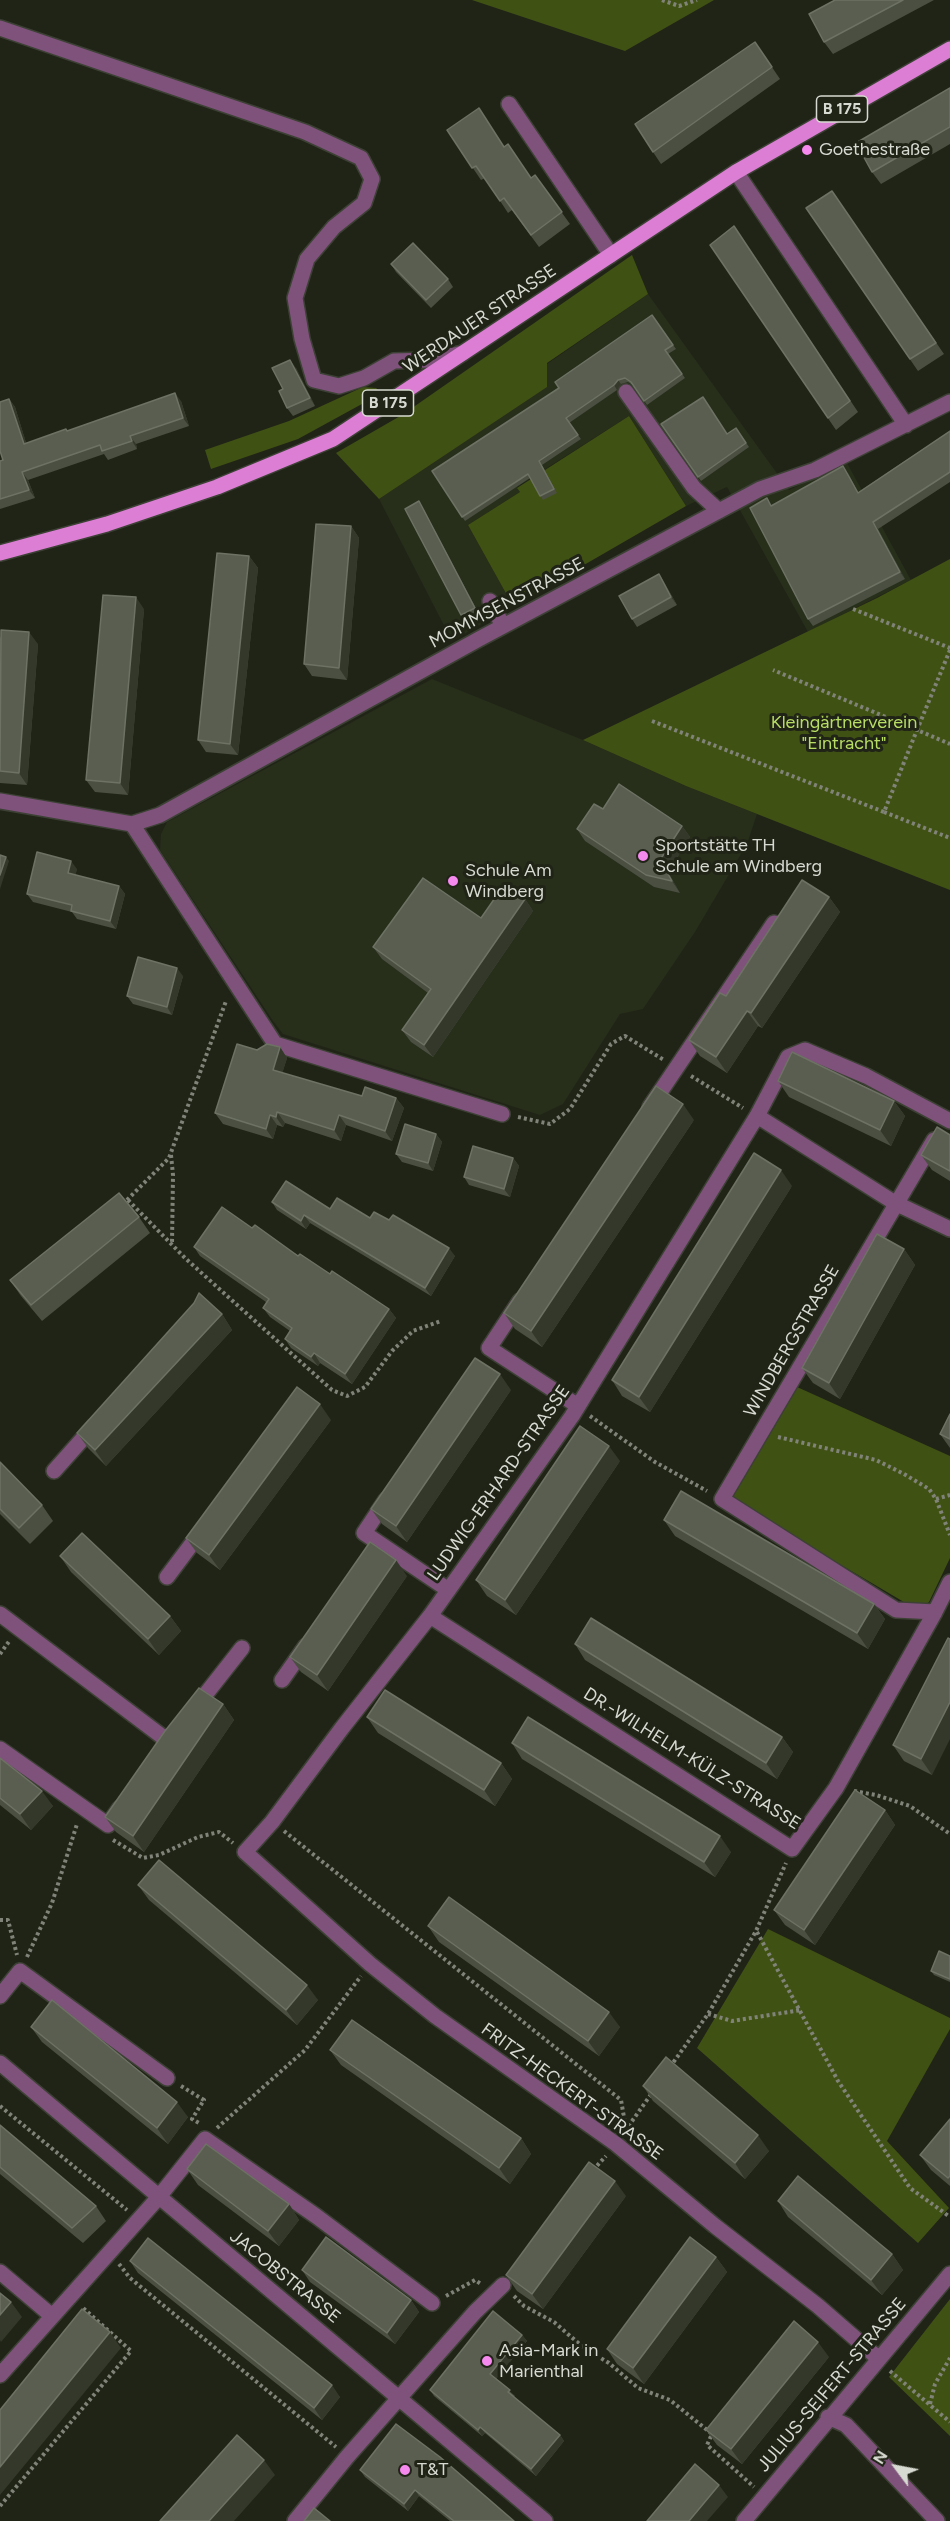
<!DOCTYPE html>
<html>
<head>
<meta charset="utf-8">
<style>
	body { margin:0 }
	#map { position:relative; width:950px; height:2521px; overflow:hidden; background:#202417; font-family:Figtree,sans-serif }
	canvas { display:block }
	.north { position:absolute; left:866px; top:2437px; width:60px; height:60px; -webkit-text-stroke:4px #202417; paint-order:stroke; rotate:302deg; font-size:16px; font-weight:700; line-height:24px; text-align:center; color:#d7dad1 }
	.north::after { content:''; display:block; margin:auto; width:21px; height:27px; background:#d7dad1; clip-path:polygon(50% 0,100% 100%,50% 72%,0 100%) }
</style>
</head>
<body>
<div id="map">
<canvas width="950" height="2521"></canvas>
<div class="north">N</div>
</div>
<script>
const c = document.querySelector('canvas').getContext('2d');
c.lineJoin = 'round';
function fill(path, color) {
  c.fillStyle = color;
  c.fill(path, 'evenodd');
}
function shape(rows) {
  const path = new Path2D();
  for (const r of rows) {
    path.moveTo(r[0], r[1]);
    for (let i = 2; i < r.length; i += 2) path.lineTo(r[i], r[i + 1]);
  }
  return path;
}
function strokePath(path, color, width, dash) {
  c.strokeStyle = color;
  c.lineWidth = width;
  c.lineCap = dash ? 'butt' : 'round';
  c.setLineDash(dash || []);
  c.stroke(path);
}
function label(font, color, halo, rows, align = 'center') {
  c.font = font + ' Figtree,sans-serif';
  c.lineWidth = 6;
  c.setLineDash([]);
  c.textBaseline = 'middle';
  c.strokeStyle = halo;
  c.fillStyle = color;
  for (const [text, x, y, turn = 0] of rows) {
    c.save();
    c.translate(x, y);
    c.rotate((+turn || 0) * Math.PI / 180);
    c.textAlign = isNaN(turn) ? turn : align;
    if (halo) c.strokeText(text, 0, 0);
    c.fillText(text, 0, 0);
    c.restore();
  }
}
fill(shape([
	[648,294,789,490,847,463,911,580,808,632,727,487,686,506,629,416,517,487,520,492,468,525,513,606,452,641,379,499,546,387,547,364],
	[432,679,583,740,686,786,757,814,747,844,695,932,643,1009,620,1014,563,1104,540,1115,283,1034,273,1021,160,850,161,834,167,822]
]), '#272e1a');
fill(shape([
	[472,0,714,0,625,51],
	[632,255,648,294,547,363,547,387,379,499,336,453,402,415],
	[363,387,376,388,382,393,298,439,211,469,205,450,289,421],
	[629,416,686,506,513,606,468,525,520,492,517,488],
	[950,559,950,890,686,786,583,740,877,598],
	[797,1387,950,1456,950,1558,929,1602,921,1607,909,1605,731,1500],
	[768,1929,950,2018,950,2029,887,2141,949,2208,918,2243,697,2048],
	[950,2299,950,2436,889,2377]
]), '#405114');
const minor = shape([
	[0,28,305,132,361,158,372,179,364,203,334,227,307,259,295,298,302,339,314,380,339,386,364,378,394,361,428,360,463,353],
	[509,104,611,255],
	[736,172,906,425],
	[626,392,694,488,719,511],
	[490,601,503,626],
	[0,801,132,824,160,815,479,639,760,489,815,470,950,402],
	[132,824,275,1044,502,1114],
	[650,1107,774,923],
	[757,1116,895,1203,950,1229],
	[934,1140,722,1499,896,1610,935,1612],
	[520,1301,489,1348,578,1406],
	[54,1471,94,1426],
	[386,1500,364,1533,447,1589],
	[167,1577,203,1529],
	[0,1614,168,1741],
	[430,1616,792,1849,836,1788,935,1612,950,1582],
	[282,1680,306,1646],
	[194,1709,242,1648],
	[0,1749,108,1825,120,1808],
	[0,1996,20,1971,167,2078],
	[0,2063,545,2521],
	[0,2272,52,2316],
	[879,2359,818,2306,715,2226,616,2144,435,2016,370,1964,245,1852,272,1822,342,1728,430,1616,572,1416,757,1116,788,1057,805,1050,866,1076,950,1121],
	[0,2375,158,2198,205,2139,316,2216,432,2303],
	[828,2417,846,2425,937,2521],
	[295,2521,347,2457,475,2312,503,2285],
	[744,2521,950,2274]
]);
const major = shape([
	[0,553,107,524,217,487,333,439,736,172,950,49]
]);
strokePath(minor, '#3d4135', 18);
strokePath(major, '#3d4135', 18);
strokePath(shape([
	[662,0,679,6,697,0],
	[853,609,950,648],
	[950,650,917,730,950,744],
	[652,721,884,812,917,730,773,670],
	[884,812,950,838],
	[691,1076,743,1108],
	[518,1117,550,1124,570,1109,611,1044,625,1036,664,1060],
	[171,1155,173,1175,172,1243],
	[127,1200,169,1158,226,1001],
	[128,1200,186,1259,332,1390,347,1396,365,1387,392,1351,413,1331,441,1321],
	[590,1416,655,1462,707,1491],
	[778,1437,876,1460,904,1474,929,1489,936,1499,950,1535],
	[936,1499,950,1495],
	[0,1654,10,1640],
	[854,1791,876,1795,910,1806,950,1834],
	[284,1831,621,2100,626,2129],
	[113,1840,143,1858,159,1855,198,1837,219,1832,233,1843],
	[0,1920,8,1920,17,1955],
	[757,1932,838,2081,910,2188,950,2217],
	[27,1957,52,1903,77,1824],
	[708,2014,732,2021,801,2010],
	[670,2067,708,2014,756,1931,786,1863],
	[181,2086,204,2100,192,2119,199,2123],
	[0,2106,127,2210],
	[217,2128,305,2050,361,1976],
	[625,2131,652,2093],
	[593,2170,606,2156],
	[119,2264,130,2278,336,2447],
	[446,2296,475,2280,481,2284],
	[514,2296,524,2306,554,2322,584,2348,609,2363,638,2388,670,2400,712,2434,707,2445,754,2487],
	[890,2371,950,2422],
	[930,2404,935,2384,950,2358],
	[0,2506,131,2351,82,2307]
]), '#808378', 4, [3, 3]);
strokePath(minor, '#7e527b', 15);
strokePath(major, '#db7ed4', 15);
fill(shape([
	[835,0,934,0,833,54,824,42],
	[755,42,780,79,661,164,653,152],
	[950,88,950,144,881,184,872,172],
	[447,130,504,146,531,178,535,175,570,224,539,247,512,210,508,213,485,178,481,180],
	[832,191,944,354,918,371,806,208],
	[742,238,858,412,836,430,710,245],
	[391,264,448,279,453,287,431,308,396,272],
	[652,315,676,349,668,354,685,378,647,405,634,386,628,382,621,384,617,390,569,423,581,439,542,465,557,493,543,500,530,478,465,521,432,471,559,388],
	[296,368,315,406,293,416,287,408,283,389],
	[9,399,15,407,26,443,181,401,189,426,136,444,137,449,108,460,104,454,28,480,35,498,0,509,0,461,3,460],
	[661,424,727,434,736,428,749,447,701,481],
	[950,431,950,482,878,529,905,579,813,626,808,619,772,505,848,473,858,492],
	[419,501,478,612,464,620,461,615],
	[351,526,359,538,347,680,312,676,304,664],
	[249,556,258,568,238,755,206,752,198,740],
	[659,574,664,582,677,605,637,627,632,619],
	[144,609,128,795,95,792,86,780],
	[0,637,38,644,27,785,0,783],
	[603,809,682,826,690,837,668,872,680,893,654,887,585,841,577,829],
	[77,869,75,875,119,886,125,894,116,929,77,919,72,912,33,902,27,894],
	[829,897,840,912,762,1028,758,1026,727,1073,700,1056,689,1040,726,996],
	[525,899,533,911,433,1057,411,1042,402,1030,428,993,382,959,373,947,481,918],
	[183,976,172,1015,133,1004,127,996],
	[280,1047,287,1058,282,1073,362,1096,396,1098,404,1108,392,1141,346,1125,341,1141,285,1123,283,1127,277,1125,273,1139,223,1124,215,1113,257,1050],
	[778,1081,894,1101,905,1116,891,1146,789,1097],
	[694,1120,542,1347,515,1329,504,1313],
	[436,1134,442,1142,433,1171,402,1162,396,1154],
	[950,1135,950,1181,932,1170,921,1155],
	[513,1158,519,1166,510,1197,469,1185,464,1177],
	[792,1186,650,1412,622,1396,612,1380],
	[272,1202,330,1209,370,1218,455,1256,431,1296,310,1223,306,1229,277,1210],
	[139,1217,150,1233,42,1321,21,1296,10,1280],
	[252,1228,389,1309,396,1318,352,1384,320,1363,318,1366,291,1348,285,1339,290,1331,270,1317,263,1308,266,1302,200,1256,194,1247],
	[904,1249,915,1265,840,1399,813,1383,802,1368],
	[222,1314,232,1330,106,1466,88,1448,77,1433],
	[511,1390,407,1542,382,1524,371,1509],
	[950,1414,950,1448,940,1434],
	[331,1420,220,1570,197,1553,186,1538],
	[620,1461,516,1615,487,1596,476,1580],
	[0,1462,42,1505,53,1521,30,1544,0,1514],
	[664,1520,874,1604,885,1619,868,1649,675,1536],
	[60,1556,170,1616,181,1631,159,1655,71,1572],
	[407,1576,328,1691,301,1672,290,1657],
	[948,1638,932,1775,904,1761,893,1745],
	[575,1644,782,1737,793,1752,777,1779,585,1660],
	[223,1704,234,1720,144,1852,116,1832,105,1817],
	[367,1717,501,1763,512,1779,495,1806,378,1733],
	[512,1743,731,1852,715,1877,522,1759],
	[0,1758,53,1806,31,1830,0,1805],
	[885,1810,895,1825,815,1945,785,1925,774,1910],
	[138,1885,318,2000,297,2025,149,1900],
	[428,1926,620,2027,599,2056,439,1942],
	[950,1956,950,1982,934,1975,931,1971],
	[31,2027,188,2117,168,2144,42,2042],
	[330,2050,521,2138,531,2154,510,2184,341,2065],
	[643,2086,769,2151,745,2179,653,2101],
	[950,2119,950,2186,931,2170,920,2155],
	[0,2125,96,2206,106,2221,83,2243,0,2174],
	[187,2169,289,2204,299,2220,279,2246,198,2185],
	[626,2196,543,2309,517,2291,506,2275],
	[778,2201,892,2254,903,2270,882,2295,788,2217],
	[716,2257,727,2272,644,2384,617,2364,607,2349],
	[130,2261,340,2397,322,2420,138,2273],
	[302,2270,411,2300,419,2312,395,2344,310,2282],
	[522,2335,527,2341,496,2379,515,2396,514,2397,560,2435,564,2441,536,2476,485,2433,482,2436,434,2396,430,2390],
	[829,2357,742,2464,717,2445,706,2430],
	[360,2470,514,2521,450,2521,419,2496,408,2511,365,2477]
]), '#4a4f41');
fill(shape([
	[290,360,296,368,315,406,310,398],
	[618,380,621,384,617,390,614,385],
	[175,393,181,401,189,426,183,418],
	[9,399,15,407,29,452,24,444],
	[130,436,136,444,137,449,132,441],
	[843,466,848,473,862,500,858,493],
	[22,472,28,480,35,498,29,490],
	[419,501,422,506,478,612,475,608],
	[873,522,878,529,905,579,900,572],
	[351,526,359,538,347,680,339,668],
	[249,556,258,568,238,755,230,744],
	[659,574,664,582,677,605,671,597],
	[136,597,144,609,128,795,120,783],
	[29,632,38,644,27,785,19,773],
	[682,826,690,837,668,872,680,893,672,881,660,860],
	[6,857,9,861,0,889,0,875],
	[71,861,77,869,74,881,68,873],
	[119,886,125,894,116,929,110,921],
	[829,897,840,912,762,1028,751,1013],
	[525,899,533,911,433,1057,424,1045],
	[177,968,183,976,172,1015,167,1007],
	[747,1011,758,1026,727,1073,716,1057],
	[280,1047,287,1058,280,1081,273,1070],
	[396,1098,404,1108,392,1141,385,1131],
	[894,1101,905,1116,891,1146,880,1130],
	[683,1104,694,1120,542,1347,531,1331],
	[277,1112,285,1123,283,1127,276,1117],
	[270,1115,277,1125,273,1139,266,1129],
	[339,1115,346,1125,341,1141,334,1130],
	[436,1134,442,1142,433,1171,428,1163],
	[513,1158,519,1166,510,1197,504,1189],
	[781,1170,792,1186,650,1412,639,1397],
	[304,1215,310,1223,306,1229,301,1221],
	[449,1248,455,1256,431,1296,425,1288],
	[904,1249,915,1265,840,1399,829,1383],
	[389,1309,396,1318,352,1384,345,1374],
	[222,1314,232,1330,106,1466,95,1450],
	[314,1353,320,1363,318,1366,311,1357],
	[500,1374,511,1390,407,1542,396,1526],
	[320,1404,331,1420,220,1570,209,1555],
	[609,1446,620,1461,516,1615,505,1600],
	[396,1560,407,1576,328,1691,317,1675],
	[874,1604,885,1619,868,1649,857,1633],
	[170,1616,181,1631,159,1655,148,1639],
	[950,1702,950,1739,932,1775,921,1759],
	[223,1704,234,1720,144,1852,133,1836],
	[782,1737,793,1752,777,1779,766,1763],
	[501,1763,512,1779,495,1806,484,1790],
	[42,1791,53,1806,31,1830,20,1814],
	[885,1810,895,1825,815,1945,804,1930],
	[720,1836,731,1852,715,1877,704,1862],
	[307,1985,318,2000,297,2025,286,2010],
	[609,2012,620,2027,599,2056,588,2041],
	[177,2102,188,2117,168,2144,157,2128],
	[758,2135,769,2151,745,2179,735,2163],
	[521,2138,531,2154,510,2184,499,2168],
	[615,2181,626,2196,543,2309,532,2294],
	[289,2204,299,2220,279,2246,268,2231],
	[892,2254,903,2270,882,2295,871,2280],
	[716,2257,727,2272,644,2384,633,2368],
	[411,2300,419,2312,395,2344,387,2333],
	[11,2302,22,2317,1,2342,0,2340,0,2315],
	[110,2332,121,2348,0,2495,0,2467],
	[522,2335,527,2341,495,2380,490,2374],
	[818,2342,829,2357,742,2464,731,2449],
	[332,2385,340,2397,322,2420,314,2408],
	[480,2427,485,2433,482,2436,478,2430],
	[560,2435,564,2441,536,2476,531,2469],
	[264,2460,275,2475,234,2521,209,2521],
	[719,2485,728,2497,707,2521,689,2521],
	[415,2490,419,2496,408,2511,404,2504]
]), '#33382a');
const building = shape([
	[835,0,903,0,824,42,809,14,835,0],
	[755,42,772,67,653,152,635,124,755,42],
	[950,88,950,127,872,172,856,143,950,88],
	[479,108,504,147,508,144,531,178,535,175,562,212,531,235,504,198,500,201,476,166,472,168,447,130,479,108],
	[832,191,936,343,910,359,806,208,832,191],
	[734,226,850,401,828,418,710,245,734,226],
	[413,243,448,279,426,300,391,264,413,243],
	[652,315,673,345,665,350,682,374,644,401,631,382,625,378,618,380,614,385,566,418,578,435,539,461,554,489,540,496,528,474,462,517,432,471,559,388,555,382,652,315],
	[290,360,310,398,287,408,279,391,283,389,272,368,290,360],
	[175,393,183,418,130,436,132,441,102,451,100,445,22,472,29,490,0,499,0,461,3,460,0,451,0,402,9,399,24,444,66,429,67,431,175,393],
	[703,397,727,434,736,428,746,443,698,477,661,424,703,397],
	[950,431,950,472,873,522,900,572,808,619,750,508,767,498,771,506,843,466,858,493,950,431],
	[419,501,475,608,461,615,405,509,419,501],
	[316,524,351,526,339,668,304,664,316,524],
	[217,553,249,556,230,744,198,740,217,553],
	[659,574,671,597,632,619,619,596,659,574],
	[103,595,136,597,120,783,86,780,103,595],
	[1,630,29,632,19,773,0,771,1,630],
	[619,784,682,826,660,860,672,881,646,875,577,829,594,804,603,809,619,784],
	[37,852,71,861,68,873,119,886,110,921,71,911,72,905,27,894,37,852],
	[0,855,6,857,0,875,0,855],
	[423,878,481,918,504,885,525,899,424,1045,402,1030,431,989,373,947,423,878],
	[802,880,829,897,751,1013,747,1011,716,1057,689,1040,720,993,726,996,802,880],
	[138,957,177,968,167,1007,127,996,138,957],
	[237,1044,257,1050,267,1044,280,1047,273,1070,362,1096,365,1087,396,1098,385,1131,339,1115,334,1130,277,1112,276,1117,270,1115,266,1129,215,1113,237,1044],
	[792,1052,894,1101,880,1130,778,1081,792,1052],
	[656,1086,683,1104,531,1331,504,1313,656,1086],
	[405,1124,436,1134,428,1163,396,1154,405,1124],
	[937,1127,950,1135,950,1171,921,1155,937,1127],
	[473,1146,513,1158,504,1189,464,1177,473,1146],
	[754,1153,781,1170,639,1397,612,1380,754,1153],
	[286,1181,330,1209,337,1198,370,1218,374,1212,389,1220,393,1215,449,1248,425,1288,304,1215,301,1221,272,1202,286,1181],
	[119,1193,139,1217,31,1305,10,1280,119,1193],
	[222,1207,252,1228,255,1225,298,1256,300,1254,330,1274,332,1271,389,1309,345,1374,314,1353,311,1357,285,1339,292,1328,263,1308,269,1299,194,1247,222,1207],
	[877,1234,904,1249,829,1383,802,1368,877,1234],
	[199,1293,222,1314,95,1450,77,1433,194,1303,199,1293],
	[475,1358,500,1374,396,1526,371,1509,475,1358],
	[297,1387,320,1404,209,1555,186,1538,297,1387],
	[950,1414,950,1439,940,1434,950,1414],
	[580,1426,609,1446,505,1600,476,1580,580,1426],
	[0,1462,42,1505,19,1528,0,1509,0,1462],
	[681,1491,874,1604,857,1633,664,1520,681,1491],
	[82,1533,170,1616,148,1639,60,1556,82,1533],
	[370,1542,396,1560,317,1675,290,1657,370,1542],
	[591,1618,782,1737,766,1763,575,1644,591,1618],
	[948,1638,950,1639,950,1702,921,1759,893,1745,948,1638],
	[199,1688,223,1704,133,1836,105,1817,165,1731,199,1688],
	[385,1690,501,1763,484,1790,367,1717,385,1690],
	[528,1717,720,1836,704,1862,512,1743,528,1717],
	[0,1758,42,1791,20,1814,0,1798,0,1758],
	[855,1790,885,1810,804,1930,774,1910,855,1790],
	[159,1860,307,1985,286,2010,138,1885,159,1860],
	[449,1897,609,2012,588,2041,428,1926,449,1897],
	[939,1951,950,1956,950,1979,931,1971,939,1951],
	[52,2000,177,2102,157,2128,31,2027,52,2000],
	[352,2020,521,2138,499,2168,330,2050,352,2020],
	[666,2057,758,2135,735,2163,643,2086,666,2057],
	[950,2119,950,2176,948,2178,920,2155,950,2119],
	[0,2125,96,2206,72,2228,0,2167,0,2125],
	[206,2144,289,2204,268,2231,187,2169,206,2144],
	[589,2162,615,2181,532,2294,506,2275,589,2162],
	[798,2176,892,2254,871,2280,778,2201,798,2176],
	[326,2237,411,2300,387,2333,302,2270,326,2237],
	[690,2237,716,2257,633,2368,607,2349,690,2237],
	[148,2238,332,2385,314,2408,130,2261,148,2238],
	[0,2293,11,2302,0,2315,0,2293],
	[82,2309,110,2332,0,2467,0,2410,82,2309],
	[493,2311,522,2335,490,2374,510,2390,508,2392,560,2435,531,2469,480,2427,478,2430,430,2390,493,2311],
	[794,2321,818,2342,731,2449,706,2430,794,2321],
	[396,2424,440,2457,514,2521,454,2521,415,2490,404,2504,360,2470,396,2424],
	[237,2435,264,2460,209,2521,160,2521,237,2435],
	[695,2464,719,2485,689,2521,647,2521,695,2464],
	[314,2508,330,2521,304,2521,314,2508]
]);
fill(building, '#595e50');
strokePath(building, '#6d7264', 1.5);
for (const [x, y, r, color] of [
	[807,150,6,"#f589ee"],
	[643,856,6,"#f589ee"],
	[453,881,6,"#f589ee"],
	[487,2361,6,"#f589ee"],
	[405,2470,6,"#f589ee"]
]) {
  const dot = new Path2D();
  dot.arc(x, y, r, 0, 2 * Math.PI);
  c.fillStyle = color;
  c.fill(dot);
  strokePath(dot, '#202417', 2);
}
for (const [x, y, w] of [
	[842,109,51],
	[388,403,51]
]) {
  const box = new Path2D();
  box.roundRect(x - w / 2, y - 13, w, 26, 4.5);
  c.fillStyle = '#202417';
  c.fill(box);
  strokePath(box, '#d7dad1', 1.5);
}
label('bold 16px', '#d7dad1', null, [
	["B 175",842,109],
	["B 175",388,403]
]);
label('18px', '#d7dad1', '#202417', [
	["Goethestraße",819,150],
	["Sportstätte TH",655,846],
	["Schule am Windberg",655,867],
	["Schule Am",465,871],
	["Windberg",465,892],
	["Asia-Mark in",499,2351],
	["Marienthal",499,2372],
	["T&T",417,2470]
], 'left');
label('18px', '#d7dad1', '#202417', [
	["WERDAUER STRASSE",480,319,-34],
	["MOMMSENSTRASSE",507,603,-28],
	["WINDBERGSTRASSE",792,1341,-60],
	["LUDWIG-ERHARD-STRASSE",499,1483,-55],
	["DR.-WILHELM-KÜLZ-STRASSE",692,1759,32],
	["FRITZ-HECKERT-STRASSE",572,2092,36],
	["JACOBSTRASSE",285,2277,39],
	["JULIUS-SEIFERT-STRASSE",832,2385,-50]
]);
label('18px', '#b8dd63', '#202417', [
	["Kleingärtnerverein",844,723],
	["\"Eintracht\"",844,744]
]);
</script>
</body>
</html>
